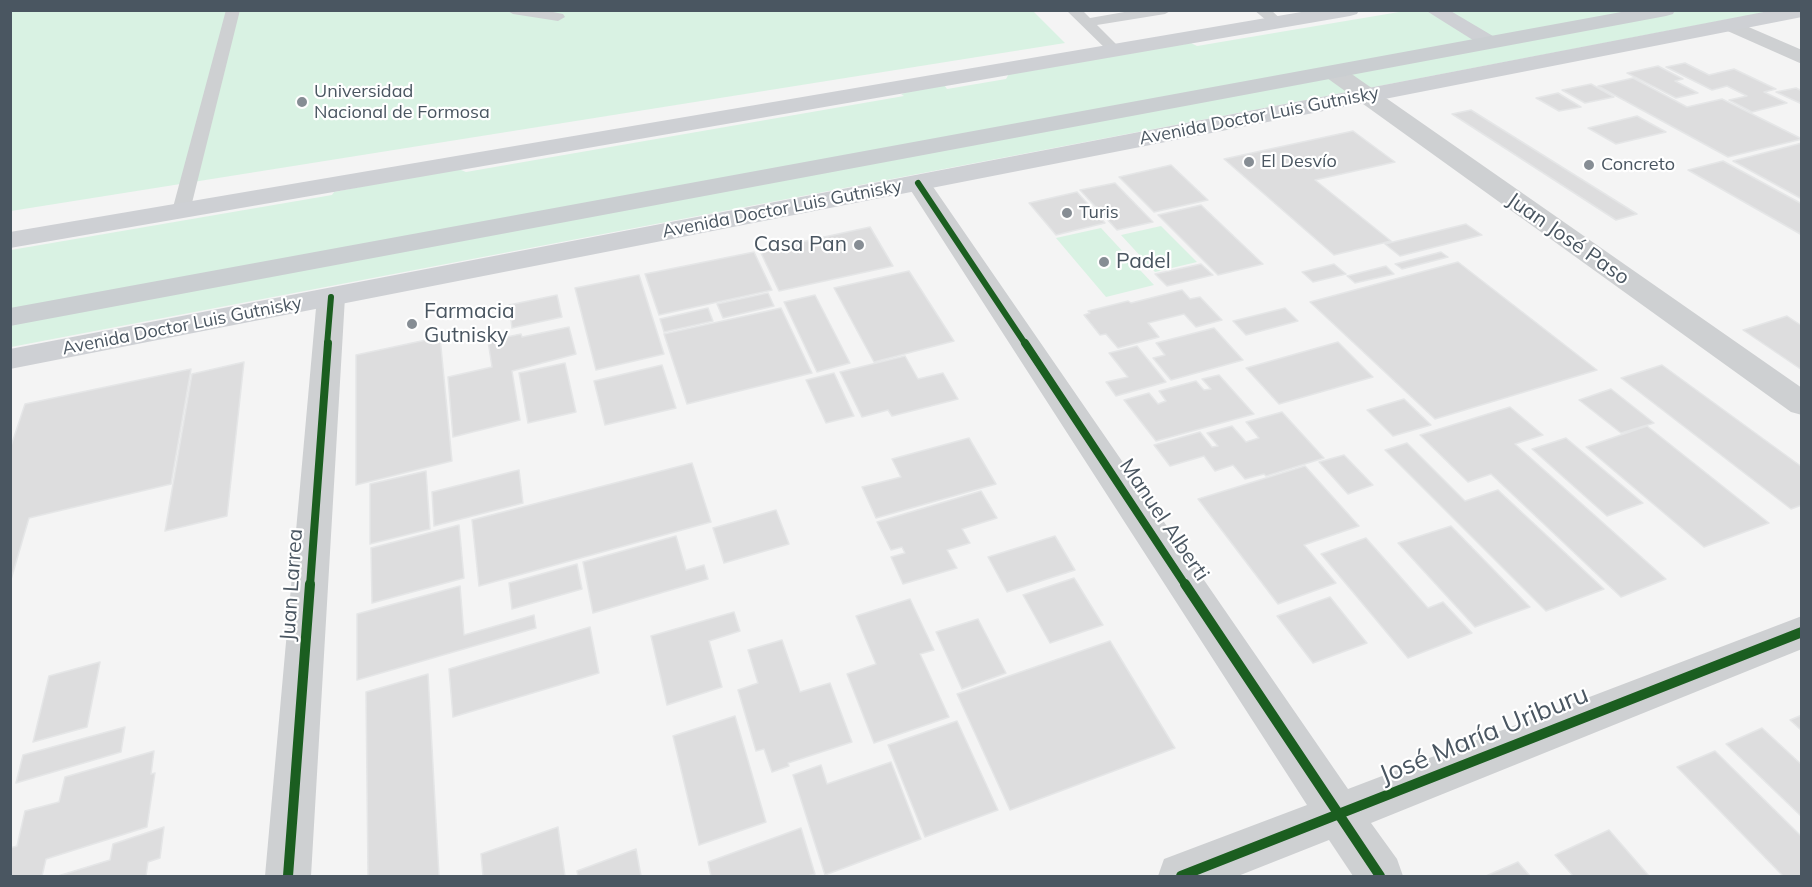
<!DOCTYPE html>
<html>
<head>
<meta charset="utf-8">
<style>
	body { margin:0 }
	#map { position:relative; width:1812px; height:887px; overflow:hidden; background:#f4f4f4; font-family:Mulish,sans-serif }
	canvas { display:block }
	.frame { position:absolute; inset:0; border:12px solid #4a5661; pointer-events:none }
</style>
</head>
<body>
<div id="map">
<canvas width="1812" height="887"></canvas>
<div class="frame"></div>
</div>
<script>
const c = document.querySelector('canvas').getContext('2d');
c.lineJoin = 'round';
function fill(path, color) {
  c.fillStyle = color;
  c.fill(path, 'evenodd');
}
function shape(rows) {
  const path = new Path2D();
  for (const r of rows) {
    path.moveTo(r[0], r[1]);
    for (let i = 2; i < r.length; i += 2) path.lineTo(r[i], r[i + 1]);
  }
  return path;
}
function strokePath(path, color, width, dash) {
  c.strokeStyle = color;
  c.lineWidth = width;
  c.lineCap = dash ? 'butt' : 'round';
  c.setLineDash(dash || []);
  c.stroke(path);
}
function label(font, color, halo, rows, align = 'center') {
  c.font = font + ' Mulish,sans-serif';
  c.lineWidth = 4.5;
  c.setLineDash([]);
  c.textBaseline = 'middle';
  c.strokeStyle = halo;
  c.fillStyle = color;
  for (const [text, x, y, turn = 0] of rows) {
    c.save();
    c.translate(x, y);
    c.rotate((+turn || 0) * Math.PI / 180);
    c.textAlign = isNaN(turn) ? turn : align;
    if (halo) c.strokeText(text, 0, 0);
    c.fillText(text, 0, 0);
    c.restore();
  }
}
fill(shape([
	[1032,10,1065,43,11,211,10,11],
	[1405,11,1772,11,11,347,11,250,332,195,334,192,456,168,466,172,904,96,901,94,942,82,947,89,1006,79,1010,72,1191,43,1197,46],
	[1161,226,1197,262,1155,272,1121,235],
	[1101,228,1154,285,1106,297,1056,238]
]), '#d9f2e3');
const building = shape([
	[1685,63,1709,75,1734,69,1776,89,1764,92,1787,103,1752,112,1729,100,1747,96,1727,86,1712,90,1666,67,1685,63],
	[1658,66,1683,79,1675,81,1698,93,1676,98,1627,73,1658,66],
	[1633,78,1687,107,1722,99,1802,139,1728,157,1598,86,1633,78],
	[1591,84,1614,97,1585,103,1562,90,1591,84],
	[1796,88,1802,91,1802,104,1776,92,1796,88],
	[1558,93,1581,107,1559,111,1536,98,1558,93],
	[1471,110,1637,214,1616,220,1452,114,1471,110],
	[1637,116,1666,132,1616,144,1588,128,1637,116],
	[1353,131,1395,162,1315,180,1391,241,1334,255,1224,159,1353,131],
	[1802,143,1802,199,1733,161,1802,143],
	[1723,161,1802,204,1802,235,1688,170,1723,161],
	[1171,165,1208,200,1154,212,1119,177,1171,165],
	[1115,183,1153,222,1117,230,1080,190,1115,183],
	[1077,192,1105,223,1056,235,1029,203,1077,192],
	[1201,205,1263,264,1218,275,1158,215,1201,205],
	[1466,224,1482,235,1400,256,1385,244,1466,224],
	[870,227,893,266,779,291,760,251,870,227],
	[754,252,772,290,659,315,645,274,754,252],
	[1441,252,1448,257,1402,269,1395,264,1441,252],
	[1458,262,1597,370,1435,419,1310,302,1458,262],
	[1201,264,1213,275,1167,286,1155,274,1201,264],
	[1334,264,1346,274,1313,282,1302,272,1334,264],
	[1386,266,1394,274,1355,283,1347,276,1386,266],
	[909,271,954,341,874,362,834,288,909,271],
	[639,275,664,354,596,370,575,288,639,275],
	[1182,290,1190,299,1200,297,1222,320,1196,327,1184,314,1148,323,1159,337,1118,348,1106,334,1100,335,1084,315,1090,313,1088,311,1128,301,1131,303,1182,290],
	[768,293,774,306,723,318,717,304,768,293],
	[557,295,562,317,512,328,509,305,557,295],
	[815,295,850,363,817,372,784,302,815,295],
	[708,308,713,321,664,332,660,319,708,308],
	[781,308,812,373,687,404,664,334,781,308],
	[1285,308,1298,321,1246,335,1233,321,1285,308],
	[1787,316,1802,326,1802,370,1743,330,1787,316],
	[569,327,576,354,512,371,520,420,453,437,448,377,492,367,488,341,521,334,522,337,569,327],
	[1214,328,1243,360,1171,380,1153,358,1165,355,1156,343,1214,328],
	[440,337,452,461,356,485,356,355,440,337],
	[1338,342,1373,377,1279,404,1246,368,1338,342],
	[1137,346,1166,382,1116,396,1106,382,1128,377,1109,353,1137,346],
	[905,356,918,379,943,373,958,399,892,416,888,410,862,417,840,372,905,356],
	[244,362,227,516,165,531,192,374,244,362],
	[565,363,576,412,528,423,519,373,565,363],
	[662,365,676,408,605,425,594,381,662,365],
	[1662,365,1802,467,1802,505,1791,509,1621,378,1662,365],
	[191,369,171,484,29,518,10,583,10,449,25,404,191,369],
	[834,373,854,416,826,423,806,380,834,373],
	[1219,375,1254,414,1156,441,1124,400,1149,393,1158,404,1166,401,1159,391,1196,381,1204,390,1211,389,1202,379,1219,375],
	[1611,389,1654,423,1621,433,1579,400,1611,389],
	[1404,399,1431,425,1393,436,1367,410,1404,399],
	[1510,407,1543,435,1515,444,1666,579,1621,597,1491,474,1468,482,1420,435,1510,407],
	[1282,412,1324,458,1266,476,1264,474,1245,479,1233,465,1215,471,1204,456,1170,466,1154,445,1200,432,1212,447,1218,446,1207,433,1232,426,1246,442,1259,438,1246,422,1282,412],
	[1647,426,1769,523,1704,547,1586,447,1647,426],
	[969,438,996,484,876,518,862,487,901,477,892,459,969,438],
	[1566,438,1643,503,1607,516,1532,449,1566,438],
	[1407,443,1465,501,1498,490,1604,589,1546,611,1385,450,1407,443],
	[1344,455,1373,485,1348,494,1319,462,1344,455],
	[692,463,711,522,479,586,472,520,692,463],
	[1305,466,1359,526,1304,545,1336,583,1278,604,1198,499,1305,466],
	[519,470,523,503,434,526,432,492,519,470],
	[426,471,430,529,370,544,370,484,426,471],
	[981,491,997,518,962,529,970,543,947,550,957,568,903,584,891,557,905,553,902,547,891,550,877,522,981,491],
	[776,510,789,544,724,563,713,528,776,510],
	[459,525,464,578,372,603,371,548,459,525],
	[1451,526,1530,607,1475,627,1398,543,1451,526],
	[676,536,686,570,704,565,708,579,593,613,583,562,676,536],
	[1055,536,1075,570,1007,592,988,557,1055,536],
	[1366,538,1428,608,1443,602,1472,633,1408,658,1321,554,1366,538],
	[577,564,582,589,512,609,509,583,577,564],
	[1074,578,1103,625,1050,643,1023,595,1074,578],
	[460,586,464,635,534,615,536,628,357,680,357,614,460,586],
	[1330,597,1367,643,1313,663,1277,616,1330,597],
	[910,599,934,650,920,654,949,717,874,743,847,674,876,664,856,616,910,599],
	[734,612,740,631,709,641,722,687,667,705,651,636,734,612],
	[978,619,1006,673,962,689,936,632,978,619],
	[590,627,599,673,453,717,449,669,590,627],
	[782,640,800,692,830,683,852,742,788,763,789,766,772,772,764,749,756,751,738,690,758,683,748,650,782,640],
	[1110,641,1175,748,1010,810,957,694,1110,641],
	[100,662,87,727,33,742,49,676,100,662],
	[428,674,439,876,368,876,366,692,428,674],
	[1802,715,1802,731,1790,720,1802,715],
	[735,716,766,822,699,845,673,736,735,716],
	[957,721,998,810,925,837,888,745,957,721],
	[125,727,121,752,16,783,23,755,125,727],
	[1762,728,1802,765,1802,817,1726,744,1762,728],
	[154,751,151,774,155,773,147,827,46,859,42,876,10,876,10,848,17,846,25,811,59,802,65,777,154,751],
	[1715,751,1802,837,1802,876,1783,876,1677,767,1715,751],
	[891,762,921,839,825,875,793,775,821,765,827,784,891,762],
	[164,827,160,858,148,862,146,876,58,876,110,860,113,844,164,827],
	[558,827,565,876,483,876,481,854,558,827],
	[801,828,815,874,808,876,711,876,708,862,801,828],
	[1609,830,1649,876,1573,876,1555,855,1609,830],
	[636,849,641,876,578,876,577,871,636,849],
	[1518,862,1530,876,1486,876,1518,862]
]);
fill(building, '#ddddde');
strokePath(building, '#e5e6e7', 1.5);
fill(shape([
	[226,10,240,10,190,211,188,215,181,217,174,215,172,211,226,10],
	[506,10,543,10,563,14,565,17,558,21,513,14,506,10],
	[1066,10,1082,10,1090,18,1136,10,1172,10,1165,14,1097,25,1123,51,1116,55,1111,54,1066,10],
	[1254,10,1271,10,1285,23,1283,26,1273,26,1254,10]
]), '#ced0d2');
fill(shape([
	[1730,19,1802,50,1802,64,1723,29,1720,25,1723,21,1730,19],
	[1335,67,1343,68,1802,388,1802,415,1791,412,1327,78,1324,73,1327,68,1335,67],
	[918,176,927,178,1348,789,1802,616,1802,649,1371,823,1397,859,1403,876,1353,876,1329,840,1238,876,1158,876,1164,859,1307,805,906,183,909,178,918,176],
	[331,288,341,291,345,297,311,876,265,876,317,297,321,291,331,288]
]), '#ced0d2');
fill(shape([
	[1313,10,1359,10,1357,14,1350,16,10,248,10,232,1313,10],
	[1425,10,1449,10,1498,39,1501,43,1498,47,1484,47,1425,10],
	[1774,10,1802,10,1802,17,10,369,10,349,1774,10]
]), '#ced0d4');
fill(shape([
	[1632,10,1675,10,1673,14,1666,16,10,326,10,308,1632,10]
]), '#caced1');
strokePath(shape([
	[918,183,1026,345],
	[327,345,331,297]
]), '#1b5e20', 6);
strokePath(shape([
	[1025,343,1186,586],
	[310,586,328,343]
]), '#1b5e20', 8);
strokePath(shape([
	[1185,584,1380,876],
	[288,876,310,584],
	[1181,876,1802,632]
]), '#1b5e20', 10);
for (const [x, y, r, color] of [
	[302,102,6,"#868d94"],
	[1249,162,6,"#868d94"],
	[1589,165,6,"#868d94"],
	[1067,213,6,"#868d94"],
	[859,245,6,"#868d94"],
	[1104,262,6,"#868d94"],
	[412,324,6,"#868d94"]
]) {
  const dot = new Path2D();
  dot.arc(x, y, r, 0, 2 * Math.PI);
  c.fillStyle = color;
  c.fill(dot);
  strokePath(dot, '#fff', 2);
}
label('18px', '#4a5661', '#fff', [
	["Universidad",314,92],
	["Nacional de Formosa",314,113],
	["El Desvío",1261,162],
	["Concreto",1601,165],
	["Turis",1079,213]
], 'left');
label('18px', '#4a5661', '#fff', [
	["Avenida Doctor Luis Gutnisky",1259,116,-11],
	["Avenida Doctor Luis Gutnisky",782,209,-11],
	["Avenida Doctor Luis Gutnisky",182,326,-11]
]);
label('21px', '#4a5661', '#fff', [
	["Juan José Paso",1568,239,35],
	["Manuel Alberti",1164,520,56],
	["Juan Larrea",292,585,-86]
]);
label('21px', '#4a5661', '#fff', [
	["Casa Pan",847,245,"right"],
	["Padel",1116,262],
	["Farmacia",424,312],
	["Gutnisky",424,336]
], 'left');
label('26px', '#4a5661', '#fff', [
	["José María Uriburu",1484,735,-22]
]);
</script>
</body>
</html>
